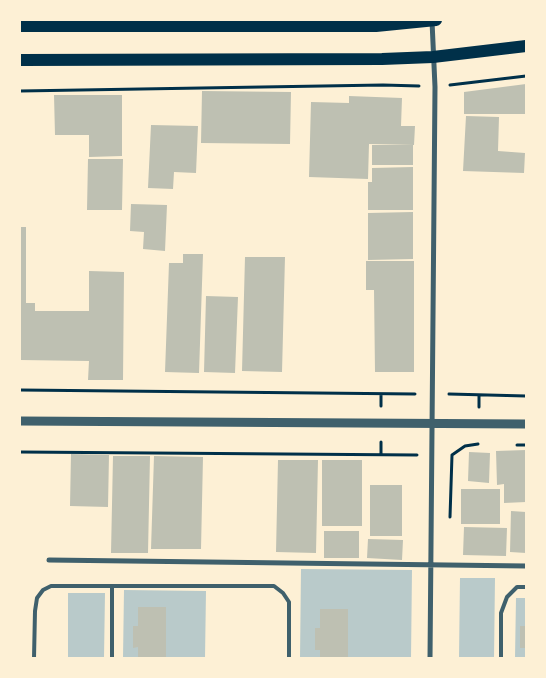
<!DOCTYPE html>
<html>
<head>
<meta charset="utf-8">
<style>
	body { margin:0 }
	#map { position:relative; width:546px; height:678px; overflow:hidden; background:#fdf0d5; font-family:"Fira Sans",sans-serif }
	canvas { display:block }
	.frame { position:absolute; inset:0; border:21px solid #fdf0d5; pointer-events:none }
</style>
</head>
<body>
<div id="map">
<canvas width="546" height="678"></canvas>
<div class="frame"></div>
</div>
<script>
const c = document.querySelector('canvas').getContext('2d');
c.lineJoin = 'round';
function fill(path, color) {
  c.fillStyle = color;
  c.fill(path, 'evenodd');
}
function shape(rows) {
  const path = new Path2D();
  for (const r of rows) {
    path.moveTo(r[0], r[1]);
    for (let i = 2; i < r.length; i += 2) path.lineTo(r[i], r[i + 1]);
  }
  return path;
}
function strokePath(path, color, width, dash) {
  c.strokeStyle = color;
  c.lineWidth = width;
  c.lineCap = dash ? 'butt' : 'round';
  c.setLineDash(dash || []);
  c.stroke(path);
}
fill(shape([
	[301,569,412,570,411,658,300,658],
	[460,578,495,578,494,658,459,658],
	[124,590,206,591,205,658,123,658],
	[68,593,105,593,104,658,68,658],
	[516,598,526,598,526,658,515,658]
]), '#b9caca');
fill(shape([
	[526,84,526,114,464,114,464,92],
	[202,91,291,92,290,144,201,143],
	[54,95,122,95,122,156,89,157,89,135,55,135],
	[349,96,402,98,401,126,415,126,414,145,369,144,368,179,309,177,311,102,349,103],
	[466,116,499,117,498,151,525,153,524,173,463,171],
	[151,125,198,126,196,173,174,172,173,189,148,188],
	[372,145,413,145,413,165,372,165],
	[88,159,123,159,122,210,87,210],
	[413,167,413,210,368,210,368,182,372,182,372,168],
	[131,204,167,205,165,251,143,249,144,232,130,231],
	[413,212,413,259,368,260,368,213],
	[20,227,26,227,26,303,35,303,35,311,89,311,89,271,124,272,123,380,88,380,89,361,20,360],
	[183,254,203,254,199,373,165,372,169,263,183,263],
	[245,257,285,257,282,372,242,371],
	[366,261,414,261,414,372,375,372,374,290,366,290],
	[206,296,238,297,235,373,204,372],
	[526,450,526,502,504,503,504,484,497,485,496,451],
	[469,452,490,453,489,483,468,481],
	[71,454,109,455,108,507,70,506],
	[113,456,150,456,148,553,111,553],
	[154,456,203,457,201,549,151,549],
	[278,460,318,460,316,553,276,552],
	[322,460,362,460,362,526,322,526],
	[370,485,402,485,402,536,370,536],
	[461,489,500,489,500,524,461,524],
	[511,511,526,512,526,553,510,552],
	[464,527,507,528,506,556,463,555],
	[324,531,359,531,359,558,324,558],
	[368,539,403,540,402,560,367,558],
	[138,607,166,607,166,658,138,658,138,647,133,648,133,626,138,626],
	[320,609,348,609,348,658,320,658,320,650,315,650,315,628,320,628],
	[520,626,526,626,526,648,520,648]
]), '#bec0b2');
strokePath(shape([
	[450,85,526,76],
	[20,91,383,85,419,86],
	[20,390,415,394],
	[381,394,381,406],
	[449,394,526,396],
	[479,407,479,395],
	[381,442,381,454],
	[517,445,526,445],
	[20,452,417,455],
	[450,517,452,455,465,446,478,444]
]), '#003049', 3);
strokePath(shape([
	[34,658,35,611,37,598,43,590,51,586,274,586,283,593,289,602,289,658],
	[112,658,112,586],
	[501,658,501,613,507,597,517,587,526,587]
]), '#3f606c', 4);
strokePath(shape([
	[49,560,526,566],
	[430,658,435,87,432,21]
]), '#3f606c', 5);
strokePath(shape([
	[20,421,526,424]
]), '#3f606c', 9);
strokePath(shape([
	[20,26,376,26,436,20],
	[20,60,382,59,433,57,526,46]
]), '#003049', 12);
</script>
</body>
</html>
